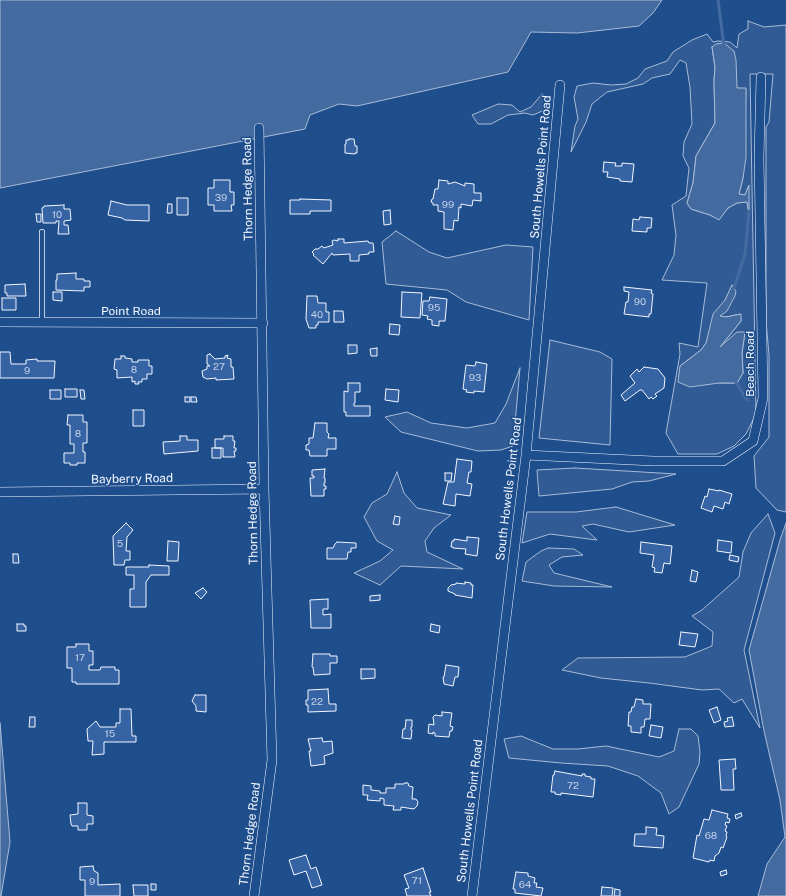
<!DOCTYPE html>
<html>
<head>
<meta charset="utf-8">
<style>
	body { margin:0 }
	canvas { display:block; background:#1f4e8c }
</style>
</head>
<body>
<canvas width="786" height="896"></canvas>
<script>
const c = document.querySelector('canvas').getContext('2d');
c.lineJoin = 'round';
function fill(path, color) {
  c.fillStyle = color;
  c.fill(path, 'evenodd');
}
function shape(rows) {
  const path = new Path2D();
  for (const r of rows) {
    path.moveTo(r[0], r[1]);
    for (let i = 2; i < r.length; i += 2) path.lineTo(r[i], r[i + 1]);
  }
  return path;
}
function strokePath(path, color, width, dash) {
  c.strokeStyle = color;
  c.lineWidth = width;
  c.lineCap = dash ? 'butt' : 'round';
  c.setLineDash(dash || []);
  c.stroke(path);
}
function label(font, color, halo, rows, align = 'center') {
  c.font = font + ' "Public Sans",sans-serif';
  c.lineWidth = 3;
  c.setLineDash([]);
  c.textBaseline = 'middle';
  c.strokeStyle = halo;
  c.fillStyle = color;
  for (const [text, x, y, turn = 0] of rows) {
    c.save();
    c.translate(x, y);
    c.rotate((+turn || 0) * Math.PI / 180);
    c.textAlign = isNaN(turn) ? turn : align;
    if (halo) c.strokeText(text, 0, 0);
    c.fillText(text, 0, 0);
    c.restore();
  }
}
const built = shape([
	[748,21,764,27,786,25,786,512,777,510,756,488,754,456,769,437,769,355,766,321,766,127,769,122,773,74,750,74,756,414,746,434,734,446,717,454,678,454,666,433,680,354,679,343,698,347,707,283,662,280,674,255,676,235,672,205,686,196,689,168,683,156,684,142,692,124,690,87,686,63,680,60,670,74,652,78,643,84,607,92,592,104,586,122,571,152,575,126,578,119,574,97,577,86,593,83,611,85,626,84,638,78,645,69,667,61,673,52,692,40,707,34,713,42,718,41,730,42,737,48,739,34,748,29,748,21],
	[712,47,736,82,737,88,746,89,743,178,739,194,745,195,748,187,749,212,747,202,737,203,728,208,719,219,710,215,691,209,687,203,693,183,696,156,715,123,714,81,715,67,712,47],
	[732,286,720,316,726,317,740,314,741,321,718,350,745,332,742,353,743,373,737,383,719,383,680,366,701,350,706,343,710,331,732,286],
	[542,94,548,98,547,109,533,115,525,113,508,115,491,124,478,124,472,115,498,104,512,105,520,112,531,107,542,94],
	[396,231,429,252,447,258,506,245,533,247,529,320,466,302,447,290,386,284,382,242,396,231],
	[550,340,600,352,612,359,610,445,539,438,550,340],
	[520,368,513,446,501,450,478,451,401,432,385,417,407,412,431,423,467,428,495,423,506,404,520,368],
	[575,468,676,474,649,481,632,482,612,489,539,496,537,470,575,468],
	[397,472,404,493,417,508,451,515,434,528,425,541,427,552,463,569,401,566,380,585,354,573,380,561,393,550,377,541,364,517,372,503,387,494,397,472],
	[616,507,675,525,629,532,593,524,582,526,597,540,550,534,522,543,527,512,576,512,616,507],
	[768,514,775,533,744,650,760,728,742,699,734,703,719,689,702,690,649,683,601,678,562,670,578,658,685,657,712,646,713,632,692,616,702,610,739,577,743,552,751,533,768,514],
	[548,548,574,549,583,555,562,557,549,565,554,573,612,587,554,586,522,581,526,562,541,551,548,548],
	[679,729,691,729,698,736,700,752,699,764,679,807,669,814,661,793,638,776,608,766,561,763,509,758,504,739,521,736,553,749,578,749,606,746,659,757,674,751,679,729]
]);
fill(built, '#305b95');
strokePath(built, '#a8bbd7', 1);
const water = shape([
	[0,0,662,0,653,13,639,26,577,33,531,32,508,72,357,106,339,104,310,115,305,129,0,188,0,0],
	[724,43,734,51,736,60,737,88,746,88,746,157,743,178,739,194,745,195,749,185,749,215,747,202,737,203,728,208,719,220,710,215,691,209,687,203,693,183,696,156,715,123,714,81,715,67,712,47,716,44,724,43],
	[732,285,736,291,735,296,727,311,720,316,726,317,741,314,741,321,720,347,737,332,745,332,742,353,743,373,737,383,719,383,690,387,678,382,680,366,701,350,706,343,713,314,725,300,732,285],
	[786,523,786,896,758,896,767,864,785,837,780,800,764,731,749,650,780,540,786,523],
	[0,723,10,842,1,896,0,896,0,723]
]);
fill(water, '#446ba0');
strokePath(water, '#a8bbd7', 1);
strokePath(shape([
	[718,0,724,46],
	[732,291,735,285,745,254,749,211],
	[735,381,747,400]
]), '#446ba0', 3);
const building = shape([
	[349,139,354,139,355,146,357,146,357,153,355,153,355,154,345,153,345,144,346,144,346,140,349,140,349,139],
	[604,162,616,163,615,166,622,166,622,163,634,164,632,182,620,181,620,179,607,177,608,172,603,172,604,162],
	[214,180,230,180,230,192,234,192,234,205,231,205,232,211,214,211,214,205,208,205,208,188,214,188,214,180],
	[439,180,448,181,448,184,455,182,465,186,465,183,474,184,474,193,481,193,481,201,473,200,472,206,461,204,461,208,459,207,458,221,454,220,453,230,444,229,444,212,438,211,438,205,433,205,433,203,431,202,432,199,433,199,435,189,438,189,439,180],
	[177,198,188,198,188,215,177,215,177,198],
	[300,199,331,200,331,211,310,211,310,214,290,214,290,200,300,200,300,199],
	[111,201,127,205,149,205,149,221,125,220,122,218,108,215,111,201],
	[168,204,172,204,172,213,167,213,168,204],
	[64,205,64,209,70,209,71,220,64,221,64,225,68,225,69,234,58,234,59,221,56,221,56,223,43,223,42,208,44,207,44,206,64,205],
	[390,210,391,224,384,225,383,211,390,210],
	[36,214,41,214,41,222,37,222,36,214],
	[640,217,652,218,651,228,647,228,647,232,632,231,633,219,639,220,640,217],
	[338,239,344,239,344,243,368,241,369,243,373,243,374,252,369,252,369,254,359,255,359,261,350,261,350,254,333,255,332,253,323,264,313,255,314,254,312,252,315,249,318,249,322,246,324,248,333,245,332,241,334,240,338,241,338,239],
	[76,273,76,279,84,279,84,281,90,281,90,287,84,287,84,291,56,290,56,280,57,280,57,274,76,273],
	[25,284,26,296,7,296,7,293,5,293,5,285,25,284],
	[624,287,652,290,651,293,653,294,651,314,649,314,649,317,624,314,626,302,628,302,629,292,624,291,624,287],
	[53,292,62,292,62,301,53,300,53,292],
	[402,292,422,293,420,318,401,317,402,292],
	[307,296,317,296,318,303,326,303,326,312,329,312,329,322,318,322,318,325,316,325,316,328,309,328,306,319,307,296],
	[430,297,447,299,445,321,439,321,439,326,432,325,432,320,427,319,428,316,422,315,423,301,429,301,430,297],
	[2,298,16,298,16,310,2,310,2,298],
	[334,311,343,311,344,322,334,322,334,311],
	[390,324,400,325,399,335,389,334,390,324],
	[348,345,357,345,357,353,348,354,348,345],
	[377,348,377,356,371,356,370,349,377,348],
	[0,352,10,352,11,364,26,364,26,360,37,359,37,361,55,361,54,378,0,378,0,352],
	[210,354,215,359,225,358,225,356,228,355,227,358,231,359,231,367,233,367,234,379,216,380,216,378,207,379,203,377,202,371,207,369,207,366,210,366,207,364,207,355,210,354],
	[121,356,125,356,125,358,132,359,132,362,138,362,138,360,149,360,149,366,152,366,152,374,147,374,147,379,142,379,142,382,138,382,139,384,135,384,135,381,132,382,132,377,117,378,117,370,114,369,115,359,121,359,121,356],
	[476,362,487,364,484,392,474,391,474,393,466,392,467,390,463,389,466,365,475,366,476,362],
	[644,367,658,369,665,378,664,388,655,394,657,396,653,399,651,397,649,399,642,390,640,390,625,401,621,395,635,383,630,376,637,369,639,372,644,367],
	[348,383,360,383,360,392,355,392,355,403,354,403,354,406,370,406,370,416,346,416,346,412,344,412,344,391,348,392,348,383],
	[65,389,77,389,77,397,65,397,65,389],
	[386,389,399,390,398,402,385,400,386,389],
	[50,390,61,390,61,399,50,399,50,390],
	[80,390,84,390,85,399,81,399,80,390],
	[185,397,190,397,190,402,185,402,185,397],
	[191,397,196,397,197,402,191,402,191,397],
	[133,410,144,410,144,426,133,426,133,410],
	[68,415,83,415,83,422,87,422,87,443,83,443,83,452,85,452,85,463,77,463,77,465,70,465,70,463,64,463,64,453,74,453,74,444,70,444,70,425,67,425,68,415],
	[315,423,327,423,327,432,329,434,328,438,336,438,336,449,327,449,327,456,310,456,309,450,306,450,306,445,309,444,309,438,313,438,315,423],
	[180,436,187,436,187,440,198,440,198,451,164,454,163,442,180,441,180,436],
	[224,436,233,436,233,441,235,441,234,448,236,448,236,451,234,451,235,457,223,457,223,448,215,448,215,439,224,439,224,436],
	[212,448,221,448,221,458,212,458,212,448],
	[457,459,472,461,471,472,469,472,467,483,472,484,470,496,456,494,455,506,443,504,448,482,454,482,457,459],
	[325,469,324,478,325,478,325,483,324,483,324,486,326,486,326,489,324,489,324,496,311,496,310,478,314,478,314,476,312,476,312,470,325,469],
	[445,473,452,473,451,481,445,481,445,473],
	[709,489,719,491,719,490,732,494,729,504,725,502,723,509,714,506,712,512,701,508,705,496,707,497,709,489],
	[395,516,400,517,399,525,393,524,395,516],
	[126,523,133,530,127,537,126,551,130,551,130,560,125,560,124,565,114,565,113,536,126,523],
	[467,537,479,538,477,556,465,554,466,549,453,548,453,547,451,547,452,541,454,541,454,539,467,541,467,537],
	[718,540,732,542,731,553,717,551,718,540],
	[168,541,179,542,178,561,167,561,168,541],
	[337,542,356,543,356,548,351,548,351,552,348,552,347,559,327,559,327,548,333,548,335,544,337,542],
	[641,542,672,546,670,564,664,563,662,573,654,572,655,568,652,567,654,555,640,553,641,542],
	[13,554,18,554,19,563,13,563,13,554],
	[730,555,739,557,738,562,729,560,730,555],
	[149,565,169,566,169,575,151,575,146,582,146,607,130,607,130,589,134,589,134,575,126,575,126,567,149,567,149,565],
	[692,570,698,572,696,582,690,581,692,570],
	[465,582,471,583,471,585,473,585,472,598,455,595,455,594,448,591,448,588,451,585,456,584,456,583,465,584,465,582],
	[203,588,207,592,201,599,195,593,203,588],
	[380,595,380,600,370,601,370,596,380,595],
	[328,599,328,609,323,609,323,615,331,614,331,628,311,628,310,600,328,599],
	[17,624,24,624,24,626,26,626,26,631,17,631,17,624],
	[431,624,440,626,439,633,430,631,431,624],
	[681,632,698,634,695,647,679,645,681,632],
	[76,644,89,644,89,651,93,651,93,665,89,665,89,670,100,670,101,667,115,667,115,670,119,670,119,684,76,684,76,682,72,682,72,668,67,668,67,647,76,647,76,644],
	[313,654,330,654,330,656,337,656,337,663,330,663,330,674,314,675,313,667,312,667,313,654],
	[446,665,459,667,458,677,455,677,453,686,444,684,443,677,444,677,446,665],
	[361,669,375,669,375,678,361,679,361,669],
	[328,689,329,704,336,704,336,711,308,712,308,705,306,705,306,700,308,700,308,690,328,689],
	[195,695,206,695,206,712,196,711,196,706,192,701,195,695],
	[636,699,643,700,643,704,651,704,650,719,645,719,644,727,641,727,641,733,631,732,631,726,628,726,629,712,631,712,632,707,634,707,636,699],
	[717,707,721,720,714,723,709,710,717,707],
	[120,709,131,709,132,736,136,736,136,742,104,742,104,754,92,755,93,741,88,741,87,729,96,721,100,727,116,727,116,723,120,723,120,709],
	[442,712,452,713,450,726,453,727,452,731,450,731,449,737,435,736,435,733,433,732,433,734,428,733,429,724,434,725,433,717,435,715,442,716,442,712],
	[30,717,35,717,35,727,29,727,30,717],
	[732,717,734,726,725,727,724,722,728,721,727,718,732,717],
	[406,720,412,720,412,727,411,727,411,730,412,730,411,739,402,738,403,729,405,729,406,720],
	[651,725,663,727,661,738,649,736,651,725],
	[322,738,323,742,332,741,333,753,324,756,325,764,311,766,309,751,311,751,308,739,322,738],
	[735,759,736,769,733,769,734,790,721,790,719,760,735,759],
	[555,771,582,776,582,774,585,774,585,776,591,777,591,779,595,779,593,797,561,793,561,795,555,794,555,792,551,792,553,775,554,775,555,771],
	[405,783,408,783,409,786,413,787,412,799,416,799,418,802,417,806,414,809,401,807,401,810,393,810,394,806,384,805,384,799,380,798,380,801,367,800,368,795,363,795,363,785,371,786,371,790,380,791,380,793,386,793,386,788,395,788,395,784,404,784,405,783],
	[78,803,87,803,87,815,93,816,93,824,87,824,87,830,78,830,78,826,72,826,71,824,70,815,78,814,78,803],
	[712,810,728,814,727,818,730,819,729,823,726,822,725,825,727,826,725,831,727,832,726,836,727,837,723,848,721,847,719,853,715,856,714,861,710,860,709,862,693,858,697,835,699,836,704,819,709,820,712,810],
	[741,813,742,816,736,819,735,815,741,813],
	[646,827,657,828,656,835,664,836,663,848,634,846,635,834,646,834,646,827],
	[306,855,311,869,316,867,322,885,312,888,306,871,294,875,289,860,306,855],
	[93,866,94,871,98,873,98,885,120,884,120,896,85,896,85,880,80,880,80,867,93,866],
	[423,868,431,892,429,892,431,896,407,896,405,889,409,888,404,875,423,868],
	[726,870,727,874,721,876,720,872,726,870],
	[516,872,528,873,528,876,535,878,534,883,537,883,536,887,543,888,541,896,515,893,515,889,513,889,516,872],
	[151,884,156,884,156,890,151,890,151,884],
	[133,885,148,885,148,896,134,896,133,885],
	[602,887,613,888,612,896,601,896,602,887],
	[615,889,620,890,620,896,614,896,615,889]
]);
fill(building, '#3563a3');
strokePath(building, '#f2f6ff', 1);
const service = shape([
	[42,322,42,232]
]);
const minor = shape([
	[0,322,263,323],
	[526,455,653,461,723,461,753,441,763,398,759,158,761,77],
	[0,492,264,489],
	[254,896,272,760,264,489,259,128],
	[472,896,526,455,560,85]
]);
strokePath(service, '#f2f6ff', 6);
strokePath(minor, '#f2f6ff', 10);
strokePath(service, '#1f4e8c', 4.5);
strokePath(minor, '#1f4e8c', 9);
label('10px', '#c3d1e8', null, [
	["39",221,198],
	["99",448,205],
	["10",57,215],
	["90",640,302],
	["95",434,308],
	["40",317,315],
	["27",219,367],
	["8",134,370],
	["9",27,371],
	["93",475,378],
	["8",78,434],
	["5",120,544],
	["17",80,658],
	["22",317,702],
	["15",110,734],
	["72",573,786],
	["68",711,836],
	["71",417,881],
	["9",92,882],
	["64",525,885]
]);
label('12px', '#f2f6ff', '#1f4e8c', [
	["South Howells Point Road",541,167,-85],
	["Thorn Hedge Road",248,189,-91],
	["Point Road",131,311],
	["Beach Road",750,364,-90],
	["Bayberry Road",132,479,-1],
	["South Howells Point Road",509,489,-83],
	["Thorn Hedge Road",253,513,-91],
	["South Howells Point Road",470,811,-83],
	["Thorn Hedge Road",250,834,-83]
]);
</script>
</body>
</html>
